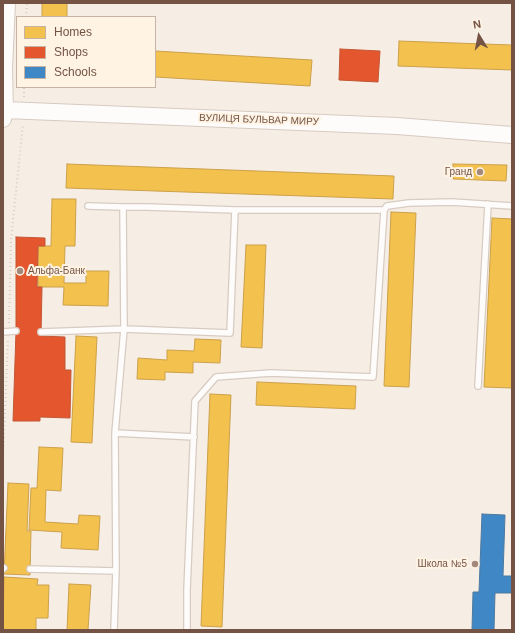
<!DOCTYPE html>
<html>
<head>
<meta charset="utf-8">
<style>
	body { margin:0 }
	#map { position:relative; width:515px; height:633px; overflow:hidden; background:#f6eee4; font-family:Helvetica,sans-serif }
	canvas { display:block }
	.frame { position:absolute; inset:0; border:4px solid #745344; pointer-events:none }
	.legend { position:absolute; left:16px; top:16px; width:140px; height:72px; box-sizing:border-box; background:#fff3e4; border:1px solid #c7b3a4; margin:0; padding:5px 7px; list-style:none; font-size:12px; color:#745344 }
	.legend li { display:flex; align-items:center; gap:8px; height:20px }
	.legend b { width:20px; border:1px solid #c7b3a4 }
	.north { position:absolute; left:459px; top:16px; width:40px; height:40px; -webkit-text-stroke:3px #fff3e4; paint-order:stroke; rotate:350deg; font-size:11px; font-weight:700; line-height:16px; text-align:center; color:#745344 }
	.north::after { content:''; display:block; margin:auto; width:14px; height:18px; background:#745344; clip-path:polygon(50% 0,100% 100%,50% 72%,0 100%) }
</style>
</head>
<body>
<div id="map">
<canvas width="515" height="633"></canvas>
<div class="frame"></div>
<ul class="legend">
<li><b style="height:11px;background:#f2c14e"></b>Homes</li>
<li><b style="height:11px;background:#e4572e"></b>Shops</li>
<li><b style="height:11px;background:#3f88c5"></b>Schools</li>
</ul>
<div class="north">N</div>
</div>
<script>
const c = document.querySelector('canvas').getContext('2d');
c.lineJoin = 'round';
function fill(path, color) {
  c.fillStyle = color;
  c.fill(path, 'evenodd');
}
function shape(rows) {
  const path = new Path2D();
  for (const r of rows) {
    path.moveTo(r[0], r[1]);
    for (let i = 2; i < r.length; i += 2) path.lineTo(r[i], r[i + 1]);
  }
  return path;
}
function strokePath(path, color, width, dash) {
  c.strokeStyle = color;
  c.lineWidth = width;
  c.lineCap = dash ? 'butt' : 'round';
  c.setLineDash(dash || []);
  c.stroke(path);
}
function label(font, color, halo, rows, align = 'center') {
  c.font = font + ' Helvetica,sans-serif';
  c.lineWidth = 4;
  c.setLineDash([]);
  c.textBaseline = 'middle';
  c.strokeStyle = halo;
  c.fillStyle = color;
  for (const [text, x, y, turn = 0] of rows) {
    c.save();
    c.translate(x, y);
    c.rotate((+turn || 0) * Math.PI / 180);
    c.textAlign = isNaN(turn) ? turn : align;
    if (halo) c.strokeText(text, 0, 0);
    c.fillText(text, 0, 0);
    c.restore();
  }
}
const homes = shape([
	[42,3,67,3,67,17,42,17,42,3],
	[399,41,512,45,512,70,398,66,399,41],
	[155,51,312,60,310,86,155,77,155,51],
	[67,164,394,176,393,199,66,188,67,164],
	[453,164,507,165,506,181,453,179,453,164],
	[52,199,76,199,75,246,65,246,64,283,86,283,86,271,109,271,108,306,63,305,64,287,38,287,38,246,51,246,52,199],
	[391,212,416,213,409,387,384,386,391,212],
	[492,218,512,219,512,388,484,387,492,218],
	[246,245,266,245,262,348,241,347,246,245],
	[76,336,97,337,92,443,71,442,76,336],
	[195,339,221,340,220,363,193,362,193,373,165,372,165,380,137,379,138,358,167,360,167,350,194,351,195,339],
	[257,382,356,386,355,409,256,405,257,382],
	[210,394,231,395,222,627,201,626,210,394],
	[39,447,63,448,61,491,46,490,45,522,78,524,79,515,100,516,98,550,61,548,62,532,29,530,31,488,37,488,39,447],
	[8,483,29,484,27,531,31,531,30,575,4,574,8,483],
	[4,577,38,579,37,585,49,585,48,618,36,618,36,630,3,630,4,577],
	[69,584,91,585,88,630,67,630,69,584]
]);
fill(homes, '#f2c14e');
strokePath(homes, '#cca04b', 1);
const shops = shape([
	[340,49,380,51,378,82,339,80,340,49],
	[16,237,45,238,45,246,38,246,37,287,42,287,41,336,65,337,65,370,71,370,70,418,40,417,40,421,13,421,16,331,16,237]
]);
fill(shops, '#e4572e');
strokePath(shops, '#c25635', 1);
const schools = shape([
	[482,514,505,515,503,576,512,576,512,593,495,593,494,630,472,630,473,592,479,592,482,514]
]);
fill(schools, '#3f88c5');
strokePath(schools, '#4f789e', 1);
const lane = shape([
	[88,206,123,207],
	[3,332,16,331],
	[41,332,124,329,230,333,235,210],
	[478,386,488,204],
	[115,433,194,437],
	[3,569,4,568],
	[30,569,116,571],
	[114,630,116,571,115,433,124,329,123,207,147,207,235,210,384,210,387,206,409,203,452,202,512,206],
	[187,630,187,590,195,401,216,377,271,373,373,377,384,210]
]);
const secondary = shape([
	[5,110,397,126,512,135],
	[3,119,5,110,4,69,7,3]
]);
strokePath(lane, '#d7cbc2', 8);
strokePath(secondary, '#d7cac1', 18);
strokePath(shape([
	[26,17,27,3],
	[24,97,24,87],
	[9,323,11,240,23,124],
	[3,462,8,339]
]), '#d7ccc7', 2, [1, 3]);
strokePath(lane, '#fefcfb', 5.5);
strokePath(secondary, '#fefcfb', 16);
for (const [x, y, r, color] of [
	[480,172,4,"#a2897c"],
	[20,271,4,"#a2897c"],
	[475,564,4,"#a2897c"]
]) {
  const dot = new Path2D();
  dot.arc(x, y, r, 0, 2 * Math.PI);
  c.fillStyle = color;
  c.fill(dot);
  strokePath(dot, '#fff3e4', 1.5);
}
label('10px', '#745344', '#fff3e4', [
	["ВУЛИЦЯ БУЛЬВАР МИРУ",259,120,2]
]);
label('10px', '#745344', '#fff3e4', [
	["Гранд",472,172],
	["Альфа-Банк",28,271,"left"],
	["Школа №5",467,564]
], 'right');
</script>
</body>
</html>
